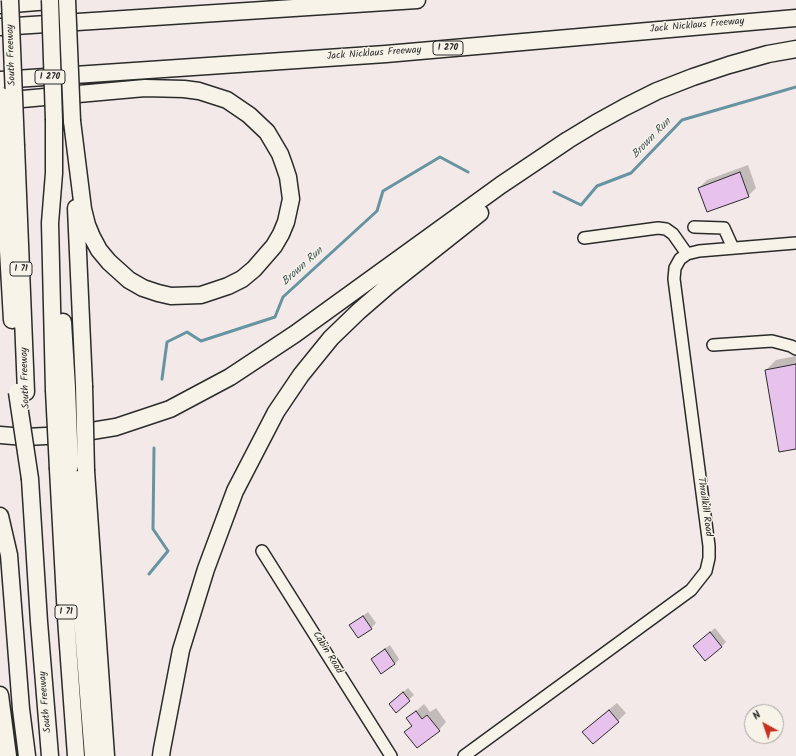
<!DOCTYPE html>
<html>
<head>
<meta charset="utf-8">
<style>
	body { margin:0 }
	#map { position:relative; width:796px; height:756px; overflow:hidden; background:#f4e9e9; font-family:Kalam,sans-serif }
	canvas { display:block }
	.north { position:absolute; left:744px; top:704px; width:40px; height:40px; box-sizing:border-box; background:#f7f3e8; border:1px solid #a5a39c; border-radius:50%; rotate:320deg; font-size:11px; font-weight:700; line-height:16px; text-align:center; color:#2b2b2b }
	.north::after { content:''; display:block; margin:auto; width:14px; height:18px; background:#c8321e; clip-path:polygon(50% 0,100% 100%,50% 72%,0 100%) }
</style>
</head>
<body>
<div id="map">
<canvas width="796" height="756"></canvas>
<div class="north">N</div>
</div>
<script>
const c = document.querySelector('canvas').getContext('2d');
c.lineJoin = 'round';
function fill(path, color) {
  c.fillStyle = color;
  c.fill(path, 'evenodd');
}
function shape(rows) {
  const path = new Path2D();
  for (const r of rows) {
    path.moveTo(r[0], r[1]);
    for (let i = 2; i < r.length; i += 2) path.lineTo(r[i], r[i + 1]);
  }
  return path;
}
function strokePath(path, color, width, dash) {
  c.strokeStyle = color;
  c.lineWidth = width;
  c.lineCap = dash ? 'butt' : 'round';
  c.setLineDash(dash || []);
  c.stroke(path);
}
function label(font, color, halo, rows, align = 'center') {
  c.font = font + ' Kalam,sans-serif';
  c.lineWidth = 3;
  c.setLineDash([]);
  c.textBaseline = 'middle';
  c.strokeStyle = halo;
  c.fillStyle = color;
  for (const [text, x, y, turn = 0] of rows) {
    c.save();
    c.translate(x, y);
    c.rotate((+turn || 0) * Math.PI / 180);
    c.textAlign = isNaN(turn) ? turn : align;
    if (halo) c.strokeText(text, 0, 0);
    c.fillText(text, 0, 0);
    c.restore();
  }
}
fill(shape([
	[748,165,756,188,748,196,699,188,707,180],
	[796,356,796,448,766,370,776,360],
	[368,612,376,623,371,628,351,625,356,621],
	[715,628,726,642,721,647,699,642],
	[390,645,399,659,395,664,372,659,377,654],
	[408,688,414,695,396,711,395,699],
	[617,703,626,713,618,721,593,742,584,732,591,724],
	[424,704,430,712,436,708,446,722,439,730,406,732,413,725,407,719]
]), '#0003');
strokePath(shape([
	[554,192,581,205,597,186,631,173,682,120,796,87],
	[162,379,167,342,187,332,201,341,275,317,283,297,377,211,383,191,440,157,468,172],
	[149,574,168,551,153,529,154,448]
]), '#6794a1', 3);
const building = shape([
	[740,172,749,197,707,212,698,188,740,172],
	[796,364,796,449,779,452,765,370,796,364],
	[363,616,372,629,358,638,349,625,363,616],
	[710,632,722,647,705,661,693,646,710,632],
	[385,649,395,664,381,674,371,659,385,649],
	[403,692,410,701,396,713,389,704,403,692],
	[609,710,619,722,593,744,582,732,609,710],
	[416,711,422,719,427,715,440,731,417,748,404,732,412,726,406,718,416,711]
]);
fill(building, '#e7c2ec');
strokePath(building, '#2b2b2b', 1);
const minor = shape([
	[694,227,724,228,733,248],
	[584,238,658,228,666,229,673,234,687,254],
	[713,345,772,341,791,346,796,349],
	[262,551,391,756],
	[464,756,691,590,706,571,709,558,709,546,674,279,675,268,680,259,687,254,699,251,796,243]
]);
const highway = shape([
	[0,5,62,0],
	[0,27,417,0],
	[0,80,386,54,796,18],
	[0,101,145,88,184,89,199,91,227,100,249,115,267,132,280,154,284,165,288,177,291,199,286,222,281,234,274,246,254,269,242,279,228,286,201,295,171,296,158,293,143,288,129,280,109,262,99,250,92,237,87,225,83,209,72,121],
	[2,146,12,320],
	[16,146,26,392],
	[76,208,84,386],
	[63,322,67,388],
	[54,390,50,223,54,173,54,120],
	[0,435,25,437,67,435,116,427,170,409,230,377,295,334,501,185,568,140,596,123,625,107,657,91,693,77,729,65,768,54,796,49],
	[70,466,93,756],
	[58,469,66,618,76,756],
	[86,471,106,756],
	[30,479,39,622,50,756],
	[0,516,9,555,21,709,27,756],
	[0,695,8,756],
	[161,756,162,749,181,650,206,569,235,491,276,412,301,375,331,338,359,311,389,285,480,213]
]);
strokePath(minor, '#2b2b2b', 14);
strokePath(highway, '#2b2b2b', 19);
strokePath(minor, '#f7f3e8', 11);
strokePath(highway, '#f7f3e8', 16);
const highwayBridge = shape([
	[10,0,16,146],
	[50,0,54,120],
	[67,0,72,121],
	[0,95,2,146],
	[84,386,86,471],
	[67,388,70,466],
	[54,390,58,469],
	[17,392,30,479]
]);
strokePath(highwayBridge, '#2b2b2b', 19, []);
strokePath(highwayBridge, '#f7f3e8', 16);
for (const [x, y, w] of [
	[448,48,30],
	[50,77,30],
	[21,269,22],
	[66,612,22]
]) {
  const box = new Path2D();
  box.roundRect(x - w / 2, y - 7, w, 14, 3);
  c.fillStyle = '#f7f3e8';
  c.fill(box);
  strokePath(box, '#2b2b2b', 1);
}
label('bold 9px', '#2b2b2b', null, [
	["I 270",448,48],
	["I 270",50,77],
	["I 71",21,269],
	["I 71",66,612]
]);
label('10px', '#2b2b2b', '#f7f3e8', [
	["Jack Nicklaus Freeway",697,26,-5],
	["Jack Nicklaus Freeway",374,54,-4],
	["South Freeway",12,55,-92],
	["South Freeway",26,378,-92],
	["Thrailkill Road",704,507,82],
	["Cabin Road",327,653,58],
	["South Freeway",46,702,-95]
]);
label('italic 11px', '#44575c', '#f7f3e8', [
	["Brown Run",652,139,-46],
	["Brown Run",303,267,-42]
]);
</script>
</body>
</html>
